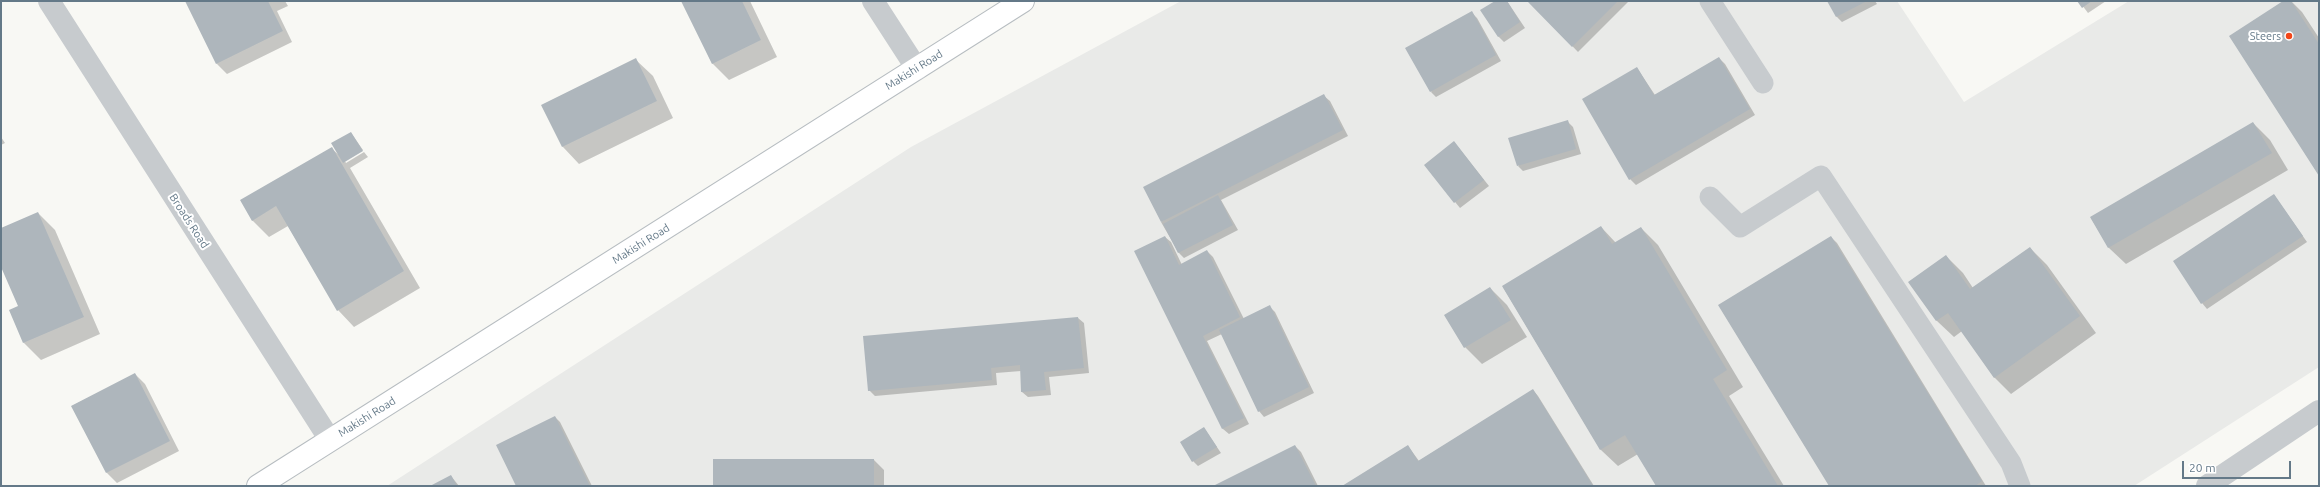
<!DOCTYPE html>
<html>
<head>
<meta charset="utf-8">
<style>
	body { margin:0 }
	#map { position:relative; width:2320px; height:487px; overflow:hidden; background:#f8f8f4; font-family:Ubuntu,sans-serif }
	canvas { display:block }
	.frame { position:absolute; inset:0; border:2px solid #647988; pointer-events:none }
	.scale { position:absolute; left:2182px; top:461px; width:109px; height:18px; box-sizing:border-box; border:2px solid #647988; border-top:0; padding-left:5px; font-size:12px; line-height:14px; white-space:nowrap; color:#647988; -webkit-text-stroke:3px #fff; paint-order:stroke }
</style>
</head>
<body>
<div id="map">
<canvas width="2320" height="487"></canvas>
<div class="frame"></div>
<div class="scale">20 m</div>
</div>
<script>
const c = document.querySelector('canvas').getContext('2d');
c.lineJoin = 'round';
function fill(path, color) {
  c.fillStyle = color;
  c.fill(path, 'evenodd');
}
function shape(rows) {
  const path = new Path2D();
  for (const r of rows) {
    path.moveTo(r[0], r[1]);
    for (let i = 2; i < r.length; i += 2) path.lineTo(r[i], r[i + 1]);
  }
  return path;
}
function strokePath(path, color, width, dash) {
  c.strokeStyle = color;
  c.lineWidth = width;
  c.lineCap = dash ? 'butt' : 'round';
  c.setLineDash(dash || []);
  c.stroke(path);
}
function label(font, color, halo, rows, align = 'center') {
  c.font = font + ' Ubuntu,sans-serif';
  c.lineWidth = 4;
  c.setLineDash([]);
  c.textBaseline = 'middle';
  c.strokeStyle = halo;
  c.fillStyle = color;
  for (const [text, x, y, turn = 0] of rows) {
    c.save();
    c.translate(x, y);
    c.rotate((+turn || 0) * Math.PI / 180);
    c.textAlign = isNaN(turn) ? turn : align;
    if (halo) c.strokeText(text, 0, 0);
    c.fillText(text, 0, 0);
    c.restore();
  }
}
fill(shape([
	[1181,1,1897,1,1964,102,2129,1,2319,1,2319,367,2134,486,387,486,911,147]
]), '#e9eae8');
fill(shape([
	[186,1,285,1,288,6,277,11,292,42,227,74,217,64],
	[682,1,750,1,777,57,729,80,712,63],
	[1496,1,1507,1,1525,28,1504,42,1498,36],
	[1531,1,1629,1,1578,52,1530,2],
	[1829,1,1875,1,1877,4,1842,22,1837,17],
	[2079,1,2106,1,2088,13],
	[2285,1,2291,1,2302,12,2319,38,2319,174],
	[1471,12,1477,18,1501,61,1436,97,1431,92],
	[1719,58,1725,64,1755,115,1636,185,1630,179,1637,68,1655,95],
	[636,60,653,76,673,118,579,164,563,147,542,106],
	[1324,96,1330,101,1348,136,1221,200,1238,230,1184,258,1179,253,1161,222],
	[1567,121,1573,127,1581,154,1523,171,1518,166],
	[2253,123,2270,140,2288,170,2126,264,2109,248,2091,218],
	[351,133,363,150,345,161,346,163,364,152,368,157,350,168,420,288,354,327,338,310,288,226,269,237,252,220,331,148,338,154],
	[1,137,5,143,1,145],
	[1454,142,1489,186,1460,208,1425,165],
	[2274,195,2307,242,2207,309,2202,303],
	[38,213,55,230,100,334,41,360,24,343,11,311,19,307,1,264,1,229],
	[1601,227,1616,243,1641,228,1658,245,1743,387,1729,396,1784,486,1657,486,1638,454,1618,466,1601,450,1503,287],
	[1165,237,1171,242,1182,265,1207,251,1213,257,1244,319,1269,306,1275,312,1314,393,1264,417,1259,411,1222,334,1207,341,1249,424,1229,434,1223,429,1136,251],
	[1831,237,1837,243,1986,486,1830,486],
	[2030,248,2047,265,2096,333,2011,394,1994,377,1962,331,1954,337,1937,321,1910,283,1946,256,1963,273,1973,288],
	[1490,288,1507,305,1527,337,1482,364,1465,347,1446,315],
	[1078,318,1084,323,1089,373,1049,377,1051,395,1028,397,1022,392,1021,371,996,373,997,385,875,396,869,390,864,337],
	[135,374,145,384,179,451,117,483,107,473,72,406],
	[1533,390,1538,396,1594,486,1345,486,1408,446,1419,461],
	[555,417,560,422,592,486,517,486],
	[1204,428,1221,453,1198,466,1193,461],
	[1295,446,1301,452,1318,486,1215,486],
	[874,460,884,470,884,486,715,486],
	[451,476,459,486,432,486]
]), '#0003');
fill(shape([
	[185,1,268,1,283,31,216,64],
	[681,1,742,1,761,40,712,64],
	[1495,1,1507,1,1520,22,1498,37,1480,10],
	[1530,1,1618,1,1572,47,1528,2],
	[1827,1,1867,1,1836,17],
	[2077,1,2092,1,2082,8],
	[2283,1,2291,1,2319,44,2319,176,2229,36],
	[1472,11,1496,55,1430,92,1405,48],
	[1719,57,1750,109,1629,180,1582,99,1637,67,1654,95],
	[636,58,657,101,562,147,541,105],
	[1324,94,1343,130,1161,222,1143,187],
	[1568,120,1576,149,1517,166,1508,138],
	[2253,122,2272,153,2108,248,2090,217],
	[351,132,363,151,343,163,331,143],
	[1454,141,1484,180,1454,203,1424,165],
	[332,147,404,271,337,311,276,206,252,221,240,200],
	[2274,194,2303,236,2201,304,2173,261],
	[1218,195,1233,225,1178,253,1163,224],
	[38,212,84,317,23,343,9,310,18,306,1,267,1,228],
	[1601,226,1612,244,1641,227,1727,370,1713,379,1778,486,1656,486,1625,435,1600,450,1502,286],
	[1165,236,1179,265,1207,250,1240,317,1203,336,1244,418,1222,429,1134,251],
	[1831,236,1982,481,1975,486,1829,486,1718,305],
	[2030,247,2080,316,1994,378,1948,313,1936,321,1908,282,1946,255,1970,289],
	[1490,287,1511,320,1464,348,1444,315],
	[1270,305,1309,387,1258,412,1219,330],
	[1078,317,1084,368,1044,372,1046,390,1021,392,1020,365,991,368,992,380,868,391,863,336],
	[135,373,170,441,106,473,71,406],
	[1533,389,1593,486,1342,486,1408,445,1418,461],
	[555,416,590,486,516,486,496,445],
	[1204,427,1217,447,1192,462,1180,442],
	[1295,445,1316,486,1213,486],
	[713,459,874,459,874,486,713,486],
	[451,475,457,486,430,486]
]), '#aeb6bc');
const secondary = shape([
	[258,486,1023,1]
]);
strokePath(secondary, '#b7bdc1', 24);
strokePath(shape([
	[1710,1,1763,83],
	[1710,197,1740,227,1821,176,2011,463,2020,486]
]), '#c7cbce', 21);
strokePath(shape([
	[49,1,330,440],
	[873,1,917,69],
	[2207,486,2319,411]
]), '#c7cbce', 22);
strokePath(secondary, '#fff', 22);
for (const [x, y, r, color] of [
	[2289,36,4,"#f34619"]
]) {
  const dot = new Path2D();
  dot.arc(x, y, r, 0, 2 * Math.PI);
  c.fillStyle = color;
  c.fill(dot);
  strokePath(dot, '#fff', 1.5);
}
label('11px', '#647988', '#fff', [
	["Steers",2281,36]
], 'right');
label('11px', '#647988', '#fff', [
	["Makishi Road",914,70,-32],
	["Broads Road",189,221,57],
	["Makishi Road",641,244,-32],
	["Makishi Road",367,417,-32]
]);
</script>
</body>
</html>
